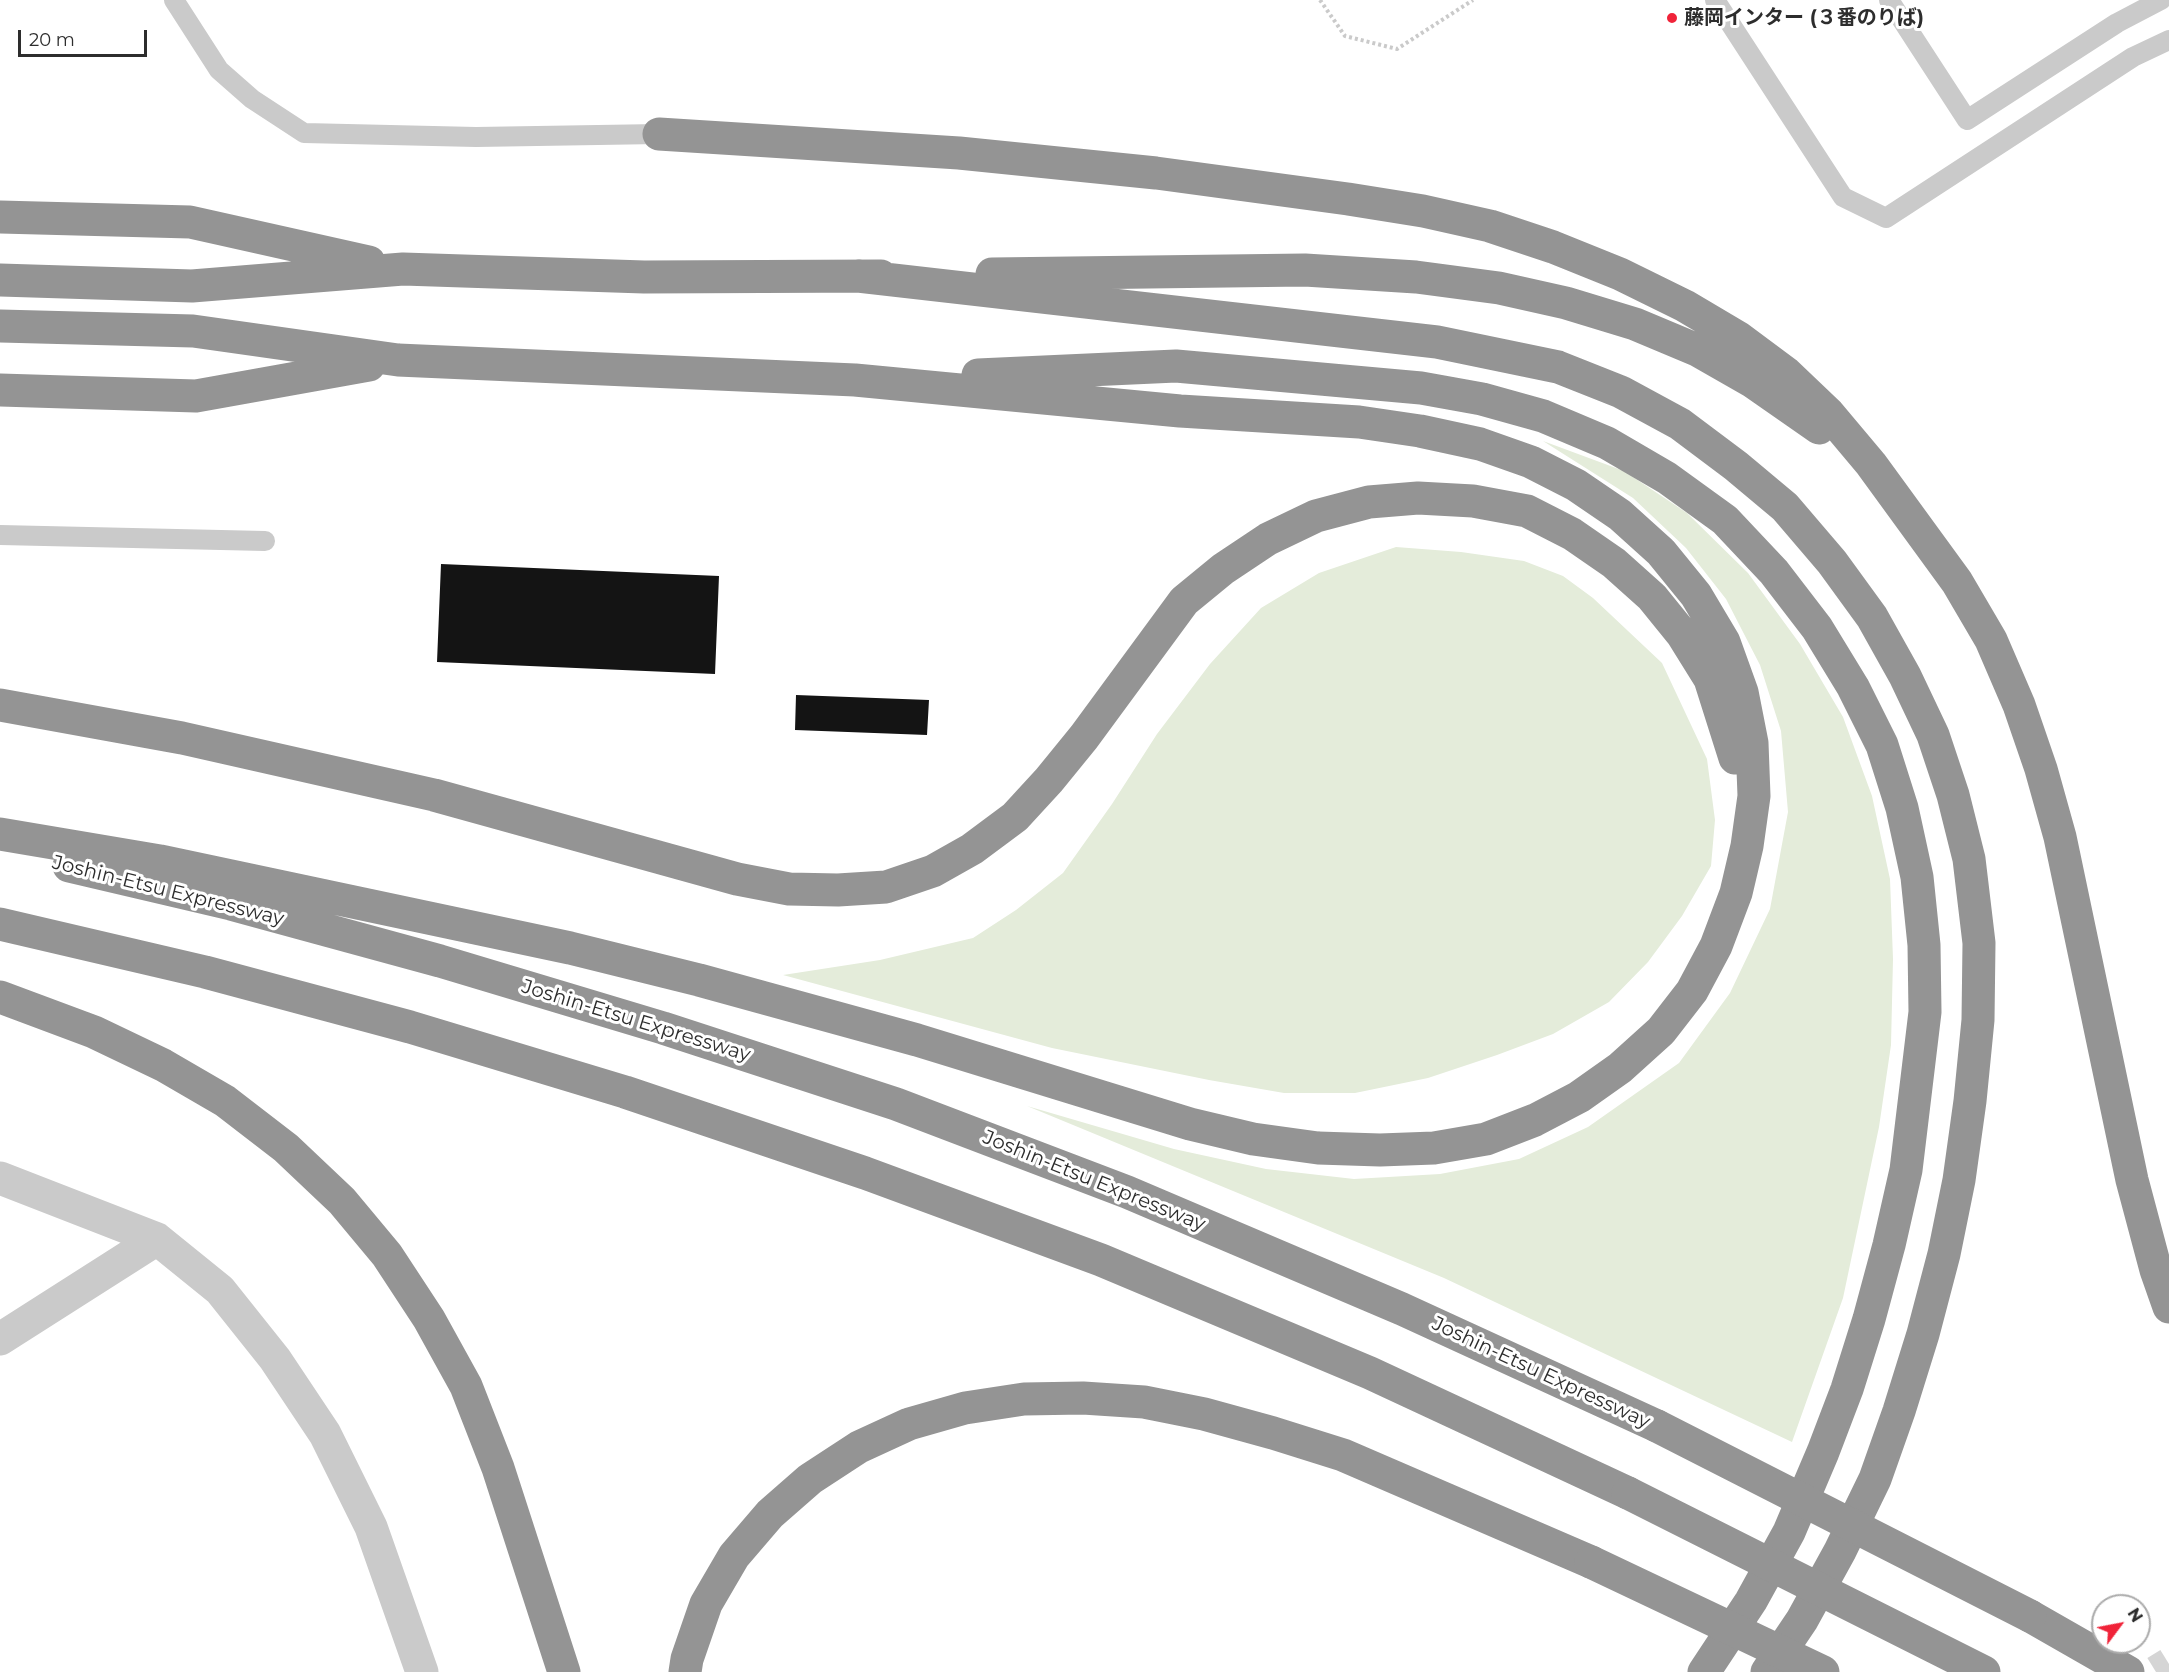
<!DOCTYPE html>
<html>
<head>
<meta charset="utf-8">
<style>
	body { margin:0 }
	#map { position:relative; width:2169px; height:1672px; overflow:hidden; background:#fff; font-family:Montserrat,sans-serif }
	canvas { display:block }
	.north { position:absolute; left:2091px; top:1594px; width:60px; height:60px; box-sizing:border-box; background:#fff; border:2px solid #ababab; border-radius:50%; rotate:58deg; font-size:16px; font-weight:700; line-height:24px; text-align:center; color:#2d2d2d }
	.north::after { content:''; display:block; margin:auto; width:21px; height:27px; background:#f02339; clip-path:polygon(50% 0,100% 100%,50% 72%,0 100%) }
	.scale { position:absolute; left:18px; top:30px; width:129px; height:27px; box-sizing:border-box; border:3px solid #2d2d2d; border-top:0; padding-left:8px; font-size:18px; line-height:21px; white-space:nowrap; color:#2d2d2d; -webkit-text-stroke:4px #fff; paint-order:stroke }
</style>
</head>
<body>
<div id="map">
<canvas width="2169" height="1672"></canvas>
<div class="north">N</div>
<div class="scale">20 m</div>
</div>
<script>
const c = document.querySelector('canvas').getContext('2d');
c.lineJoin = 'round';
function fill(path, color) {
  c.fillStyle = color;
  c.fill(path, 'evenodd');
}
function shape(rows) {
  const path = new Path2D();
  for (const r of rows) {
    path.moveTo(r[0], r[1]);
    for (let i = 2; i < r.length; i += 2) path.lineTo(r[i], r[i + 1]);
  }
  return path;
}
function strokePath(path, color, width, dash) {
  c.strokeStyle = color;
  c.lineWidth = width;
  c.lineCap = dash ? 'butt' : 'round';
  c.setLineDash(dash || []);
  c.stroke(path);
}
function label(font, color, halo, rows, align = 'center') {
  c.font = font + ' Montserrat,"Noto Sans JP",sans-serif';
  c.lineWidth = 6;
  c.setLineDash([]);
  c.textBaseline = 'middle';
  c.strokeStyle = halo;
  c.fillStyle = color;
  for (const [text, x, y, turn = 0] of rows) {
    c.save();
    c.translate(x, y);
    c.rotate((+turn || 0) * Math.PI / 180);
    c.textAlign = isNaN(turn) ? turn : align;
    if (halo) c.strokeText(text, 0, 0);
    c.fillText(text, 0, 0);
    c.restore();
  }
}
fill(shape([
	[1543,441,1624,471,1687,513,1748,573,1800,644,1843,717,1872,796,1890,879,1893,959,1891,1045,1879,1127,1843,1298,1792,1442,1444,1278,1027,1106,1174,1149,1266,1169,1354,1179,1440,1174,1519,1159,1588,1127,1679,1063,1730,993,1770,909,1788,812,1781,731,1760,665,1726,599,1686,548,1633,498],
	[1396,547,1461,552,1524,561,1563,576,1593,598,1662,663,1707,759,1715,820,1711,866,1682,916,1648,962,1609,1002,1553,1034,1497,1055,1428,1078,1355,1093,1284,1093,1209,1080,1052,1048,783,975,880,960,973,938,1016,910,1063,873,1112,804,1157,734,1210,664,1261,608,1319,573]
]), '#e4ecda');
fill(shape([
	[441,564,719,576,715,674,437,662],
	[796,695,929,700,927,735,795,730]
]), '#141414');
strokePath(shape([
	[2156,1672,2169,1664]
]), '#d5d5d5', 33, [33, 16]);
strokePath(shape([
	[1320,0,1345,36,1397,49,1473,0]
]), '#cacaca', 4, [3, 3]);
strokePath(shape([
	[174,0,219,70,252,99,304,133,476,137,659,134],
	[1715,0,1843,197,1886,218,2133,57,2169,40],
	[1889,0,1967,120,2117,23,2161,0],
	[0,535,265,541]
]), '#cacaca', 20);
strokePath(shape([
	[0,1178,157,1239,220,1290,275,1359,325,1434,371,1527,422,1672],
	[0,1339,157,1239]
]), '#cacaca', 33);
strokePath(shape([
	[659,134,959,153,1156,173,1348,199,1423,211,1490,226,1553,247,1620,274,1685,306,1739,338,1786,373,1829,414,1871,464,1957,582,1991,640,2019,705,2041,769,2060,837,2132,1180,2156,1270,2169,1307],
	[0,217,190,222,369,262],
	[992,274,1305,270,1416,277,1499,288,1566,303,1635,324,1697,350,1753,382,1819,428],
	[858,276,1437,342,1558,367,1621,392,1680,424,1736,466,1785,507,1832,562,1872,617,1905,676,1933,735,1953,795,1969,859,1979,943,1978,1020,1970,1101,1959,1180,1944,1254,1923,1334,1899,1411,1875,1479,1840,1551,1802,1620,1767,1672],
	[0,280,192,286,403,269,644,277,881,276],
	[0,326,193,331,398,360,855,380,1180,411,1359,422,1420,431,1480,444,1531,462,1576,485,1620,515,1661,552,1696,595,1724,642,1742,692,1752,743,1754,796,1747,846,1736,893,1716,946,1692,991,1661,1031,1620,1068,1579,1097,1535,1120,1486,1139,1434,1148,1380,1150,1318,1148,1253,1139,1190,1124,917,1040,699,980,570,948,160,861,0,834],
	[978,375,1176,366,1421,388,1482,399,1543,416,1607,443,1667,478,1725,520,1774,572,1817,628,1853,687,1882,745,1902,808,1917,877,1924,945,1925,1012,1906,1170,1889,1245,1869,1319,1847,1389,1823,1452,1789,1532,1751,1601,1704,1672],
	[0,390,196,396,369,365],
	[0,705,182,738,434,795,737,879,789,889,838,890,886,887,933,871,972,849,1015,817,1049,780,1084,737,1184,601,1223,569,1268,539,1316,516,1369,502,1418,498,1473,501,1527,511,1572,534,1614,563,1652,597,1682,634,1710,679,1735,758],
	[69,866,231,904,440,961,663,1028,896,1104,1127,1192,1402,1309,1657,1426],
	[0,924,205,972,410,1027,625,1092,865,1173,1101,1260,1370,1373,1628,1493],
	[0,997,94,1032,163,1065,225,1101,286,1148,342,1201,387,1255,429,1319,466,1386,498,1468,564,1672],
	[2030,1616,2128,1672],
	[685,1672,687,1659,706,1604,734,1556,770,1514,810,1479,859,1447,909,1424,965,1408,1024,1399,1083,1398,1144,1402,1204,1414,1273,1433,1343,1455,1591,1562]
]), '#949494', 33);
strokePath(shape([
	[1657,1426,2030,1616],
	[1628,1493,1984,1672],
	[1591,1562,1823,1672]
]), '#949494', 33);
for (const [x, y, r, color] of [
	[1672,18,6,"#f02339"]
]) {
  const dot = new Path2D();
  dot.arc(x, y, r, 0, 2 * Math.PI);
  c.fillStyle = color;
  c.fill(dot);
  strokePath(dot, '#fff', 2);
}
label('bold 20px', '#2d2d2d', '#fff', [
	["藤岡インター (３番のりば)",1684,18]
], 'left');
label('20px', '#2d2d2d', '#fff', [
	["Joshin-Etsu Expressway",168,891,14],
	["Joshin-Etsu Expressway",636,1021,17],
	["Joshin-Etsu Expressway",1094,1181,22],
	["Joshin-Etsu Expressway",1541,1373,25]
]);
</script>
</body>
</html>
